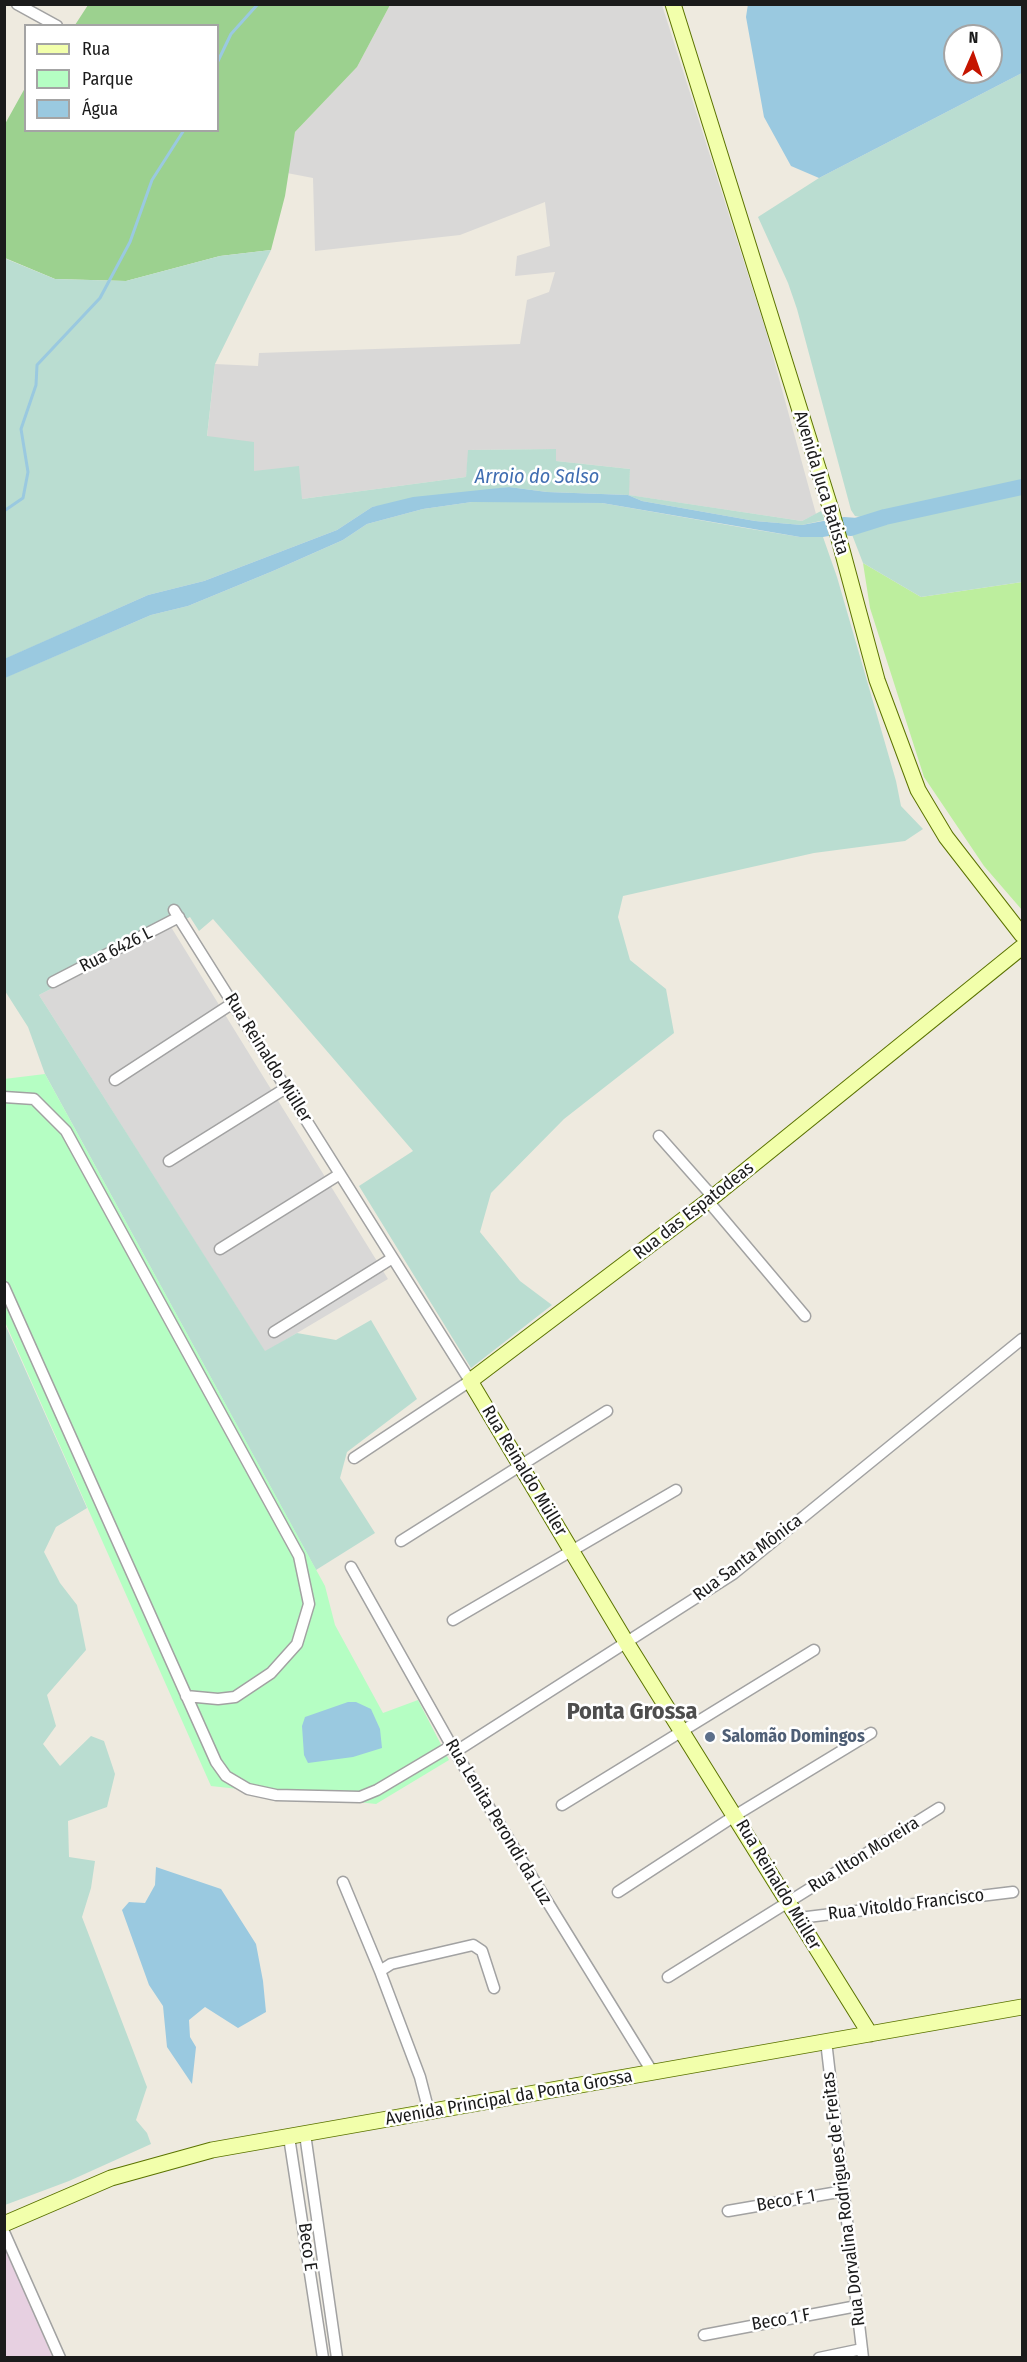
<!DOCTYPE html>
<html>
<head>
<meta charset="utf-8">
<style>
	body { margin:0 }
	#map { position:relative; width:1027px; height:2362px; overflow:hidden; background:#eeeadf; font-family:"Fira Sans Condensed",sans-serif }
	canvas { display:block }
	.frame { position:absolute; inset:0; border:6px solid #1b1b1b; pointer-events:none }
	.legend { position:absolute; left:24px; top:24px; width:195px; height:108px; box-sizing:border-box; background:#fff; border:2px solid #a4a4a4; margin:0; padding:8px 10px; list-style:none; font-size:18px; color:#1b1b1b }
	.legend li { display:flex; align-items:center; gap:12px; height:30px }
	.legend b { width:30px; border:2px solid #a4a4a4 }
	.north { position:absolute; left:943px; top:24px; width:60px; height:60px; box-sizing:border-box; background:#fff; border:2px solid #a4a4a4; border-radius:50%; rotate:2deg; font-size:16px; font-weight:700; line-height:24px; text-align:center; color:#1b1b1b }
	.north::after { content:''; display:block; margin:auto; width:21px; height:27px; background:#c51500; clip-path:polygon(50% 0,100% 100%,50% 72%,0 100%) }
</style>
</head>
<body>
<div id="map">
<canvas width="1027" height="2362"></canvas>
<div class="frame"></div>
<ul class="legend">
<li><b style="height:8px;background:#f2ffab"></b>Rua</li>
<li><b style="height:16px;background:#b5fec3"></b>Parque</li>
<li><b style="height:16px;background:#9ac9e0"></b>Água</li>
</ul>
<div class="north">N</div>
</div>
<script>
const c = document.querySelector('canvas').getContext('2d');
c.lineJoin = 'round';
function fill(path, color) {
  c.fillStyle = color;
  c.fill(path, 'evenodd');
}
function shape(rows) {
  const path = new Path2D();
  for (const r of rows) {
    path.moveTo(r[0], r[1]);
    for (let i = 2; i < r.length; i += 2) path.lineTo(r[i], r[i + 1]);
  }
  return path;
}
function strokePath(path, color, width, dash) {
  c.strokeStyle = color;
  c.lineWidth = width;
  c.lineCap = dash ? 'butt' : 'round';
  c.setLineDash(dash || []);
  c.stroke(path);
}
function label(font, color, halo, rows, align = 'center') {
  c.font = font + ' "Fira Sans Condensed",sans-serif';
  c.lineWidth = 5;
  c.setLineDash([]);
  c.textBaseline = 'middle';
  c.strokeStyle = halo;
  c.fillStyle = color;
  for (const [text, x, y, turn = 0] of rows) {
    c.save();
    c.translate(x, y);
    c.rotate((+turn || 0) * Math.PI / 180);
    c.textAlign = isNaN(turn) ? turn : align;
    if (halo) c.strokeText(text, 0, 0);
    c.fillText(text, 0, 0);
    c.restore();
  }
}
fill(shape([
	[390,5,662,5,766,331,816,514,802,521,628,495,630,469,556,461,556,449,469,450,466,477,302,499,253,471,207,437,215,364,258,366,259,353,520,344,527,300,549,292,555,272,515,276,517,256,550,246,545,202,460,235,315,251,313,178,287,173,295,132,357,67],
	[171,927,388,1279,265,1352,39,995]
]), '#d9d8d7');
fill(shape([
	[5,2241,52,2357,5,2357]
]), '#e7d0e1');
fill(shape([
	[863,563,921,597,1022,582,1022,910,984,866,924,777,870,608]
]), '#bdee9e');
fill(shape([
	[88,5,390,5,357,67,295,132,285,196,271,250,220,256,126,281,55,279,5,258,5,124,25,88,26,130,218,130,218,26,75,25]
]), '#9cd18f');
fill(shape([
	[1022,73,1022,582,921,597,863,563,851,532,868,529,871,519,855,516,851,510,797,309,788,283,758,217,819,178],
	[271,250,215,364,207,436,254,442,254,471,299,466,302,499,466,477,468,450,556,449,556,461,630,469,629,495,802,521,821,511,825,520,802,525,755,521,642,501,628,495,547,492,509,487,372,507,337,530,204,581,148,595,5,659,4,258,55,279,126,281,220,256],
	[526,500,602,503,745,528,800,537,823,537,837,577,896,781,901,806,923,829,905,841,814,853,623,896,618,917,630,960,666,989,674,1033,564,1119,491,1193,480,1232,520,1281,552,1305,471,1368,359,1186,413,1151,213,919,199,931,190,917,39,995,265,1351,297,1333,336,1340,371,1320,417,1399,347,1452,340,1478,375,1533,316,1570,45,1074,28,1027,5,991,4,678,151,615,188,606,273,571,343,540,367,524,423,509,472,502],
	[4,1322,87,1508,56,1527,44,1552,60,1583,77,1605,86,1650,47,1695,56,1726,43,1744,60,1766,91,1736,104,1741,115,1774,107,1807,68,1821,69,1857,95,1861,91,1888,82,1917,147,2087,136,2120,147,2133,151,2144,69,2181,5,2205]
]), '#baddd1');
fill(shape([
	[45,1074,325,1586,335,1625,383,1713,418,1700,449,1760,376,1804,211,1786,5,1322,4,1079]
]), '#b5fec3');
fill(shape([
	[748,4,1022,5,1022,73,819,178,791,166,764,117,746,17],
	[955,36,991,36,991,72,955,72],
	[509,487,547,492,628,495,642,501,755,521,802,525,844,517,872,519,868,529,823,537,800,537,602,503,472,502,423,509,367,524,343,540,273,571,188,606,151,615,5,678,4,659,148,595,204,581,337,530,372,507,413,497],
	[348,1702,356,1702,371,1709,380,1729,382,1748,353,1757,308,1763,304,1755,302,1726,305,1717],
	[156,1867,221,1889,256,1944,263,1981,266,2012,238,2028,205,2007,189,2020,190,2037,196,2047,192,2084,167,2047,163,2006,149,1985,122,1910,129,1902,145,1903,155,1885]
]), '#9ac9e0');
strokePath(shape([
	[218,61,231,34,258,4],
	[4,511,23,498,28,472,21,429,36,385,37,365,100,298,130,242,152,180,184,130]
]), '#9ac9e0', 3);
strokePath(shape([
	[850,528,885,517,1022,487]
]), '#9ac9e0', 16);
const street = shape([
	[17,4,57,26],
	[174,910,470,1381,354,1458],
	[53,982,179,917],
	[115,1080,233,1003],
	[4,1097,34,1099,66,1131,299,1556,309,1604,297,1644,271,1673,235,1697,218,1699,186,1696],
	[659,1136,713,1197],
	[169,1161,286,1088],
	[708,1201,805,1316],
	[220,1249,340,1174],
	[4,1287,216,1762,226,1776,248,1789,276,1795,360,1797,377,1790,451,1746],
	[274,1332,391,1259],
	[401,1541,607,1411],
	[351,1567,455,1752,653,2073],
	[453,1620,676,1490],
	[455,1752,733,1574,1022,1339],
	[562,1805,814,1650],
	[343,1882,380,1971,420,2077,429,2112],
	[618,1892,736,1815,871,1733],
	[799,1918,1013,1892],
	[380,1971,391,1964,473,1945,482,1951,494,1988],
	[668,1977,939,1808],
	[826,2041,863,2358],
	[305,2134,337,2358],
	[289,2137,323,2358],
	[728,2211,844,2191],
	[4,2232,60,2358],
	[704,2335,857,2306],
	[819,2358,862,2349]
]);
const secondary = shape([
	[673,4,832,513,877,680,918,790,946,837,1022,935],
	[870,2034,626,1642,470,1381,708,1201,1022,947],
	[4,2224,111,2178,212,2150,1022,2007]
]);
strokePath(street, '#a2a2a2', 13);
strokePath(secondary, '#5b7300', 17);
strokePath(street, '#fff', 10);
strokePath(secondary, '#f2ffab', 15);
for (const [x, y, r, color] of [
	[710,1737,6,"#5c6f8a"]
]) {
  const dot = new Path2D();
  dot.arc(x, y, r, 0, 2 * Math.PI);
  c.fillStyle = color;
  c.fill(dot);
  strokePath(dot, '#fff', 2);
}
label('18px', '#1b1b1b', '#fff', [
	["Avenida Juca Batista",821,483,73],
	["Rua 6426 L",116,950,-27],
	["Rua Reinaldo Müller",268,1058,58],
	["Rua das Espatodeas",694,1211,-38],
	["Rua Reinaldo Müller",524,1471,59],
	["Rua Santa Mônica",748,1558,-37],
	["Rua Lenita Perondi da Luz",498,1822,59],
	["Rua Ilton Moreira",864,1855,-32],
	["Rua Reinaldo Müller",778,1885,59],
	["Rua Vitoldo Francisco",906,1905,-7],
	["Avenida Principal da Ponta Grossa",509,2098,-10],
	["Rua Dorvalina Rodrigues de Freitas",844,2199,-97],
	["Beco F 1",786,2201,-10],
	["Beco E",307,2247,82],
	["Beco 1 F",781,2320,-10]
]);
label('bold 18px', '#4e5e75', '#fff', [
	["Salomão Domingos",722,1737]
], 'left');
label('italic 20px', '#406db1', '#fff', [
	["Arroio do Salso",537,477]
]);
label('bold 24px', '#4e4e4e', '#fff', [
	["Ponta Grossa",632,1712]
]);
</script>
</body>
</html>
